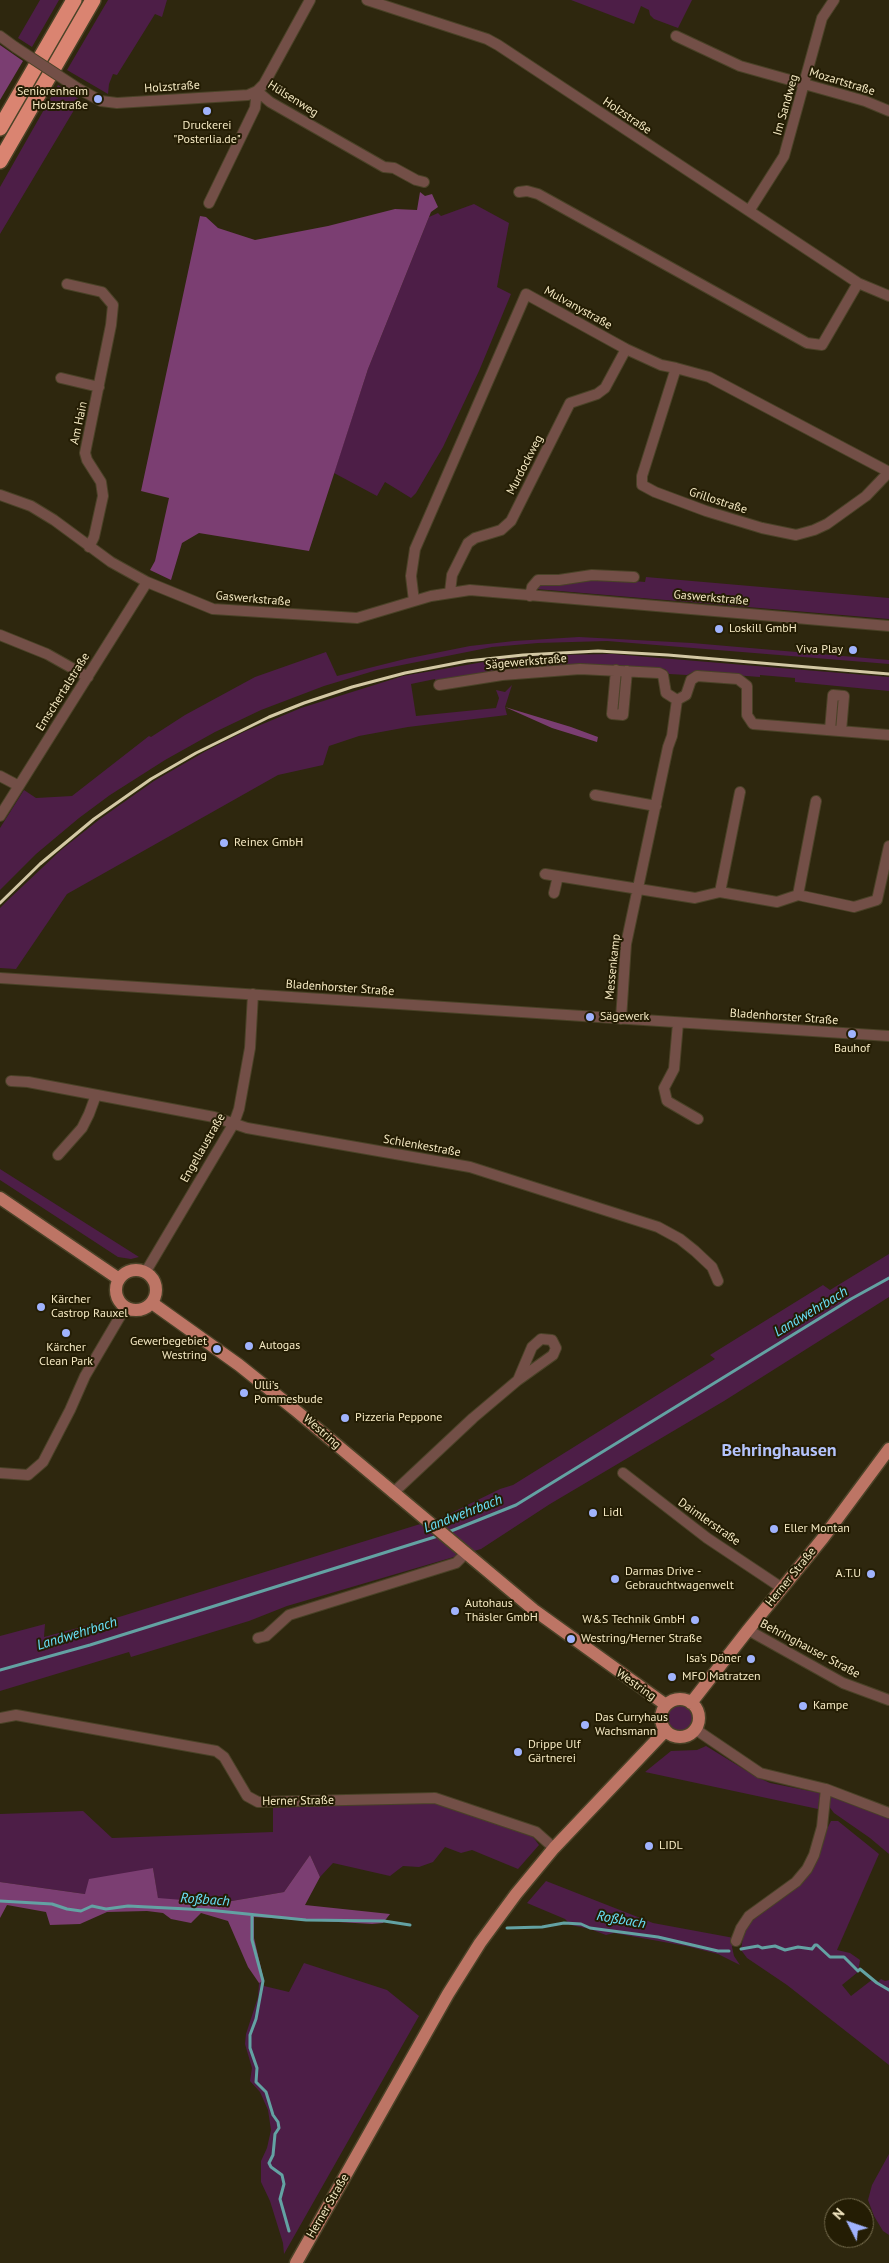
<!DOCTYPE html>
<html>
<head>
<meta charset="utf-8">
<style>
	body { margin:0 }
	#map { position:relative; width:889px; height:2263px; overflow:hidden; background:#2e270e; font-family:"PT Sans",sans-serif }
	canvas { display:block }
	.north { position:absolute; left:824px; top:2198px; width:50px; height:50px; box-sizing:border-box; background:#241d04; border:1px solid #786f50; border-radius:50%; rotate:311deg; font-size:14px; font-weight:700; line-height:20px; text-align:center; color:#f5e9c3 }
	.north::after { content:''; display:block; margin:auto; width:18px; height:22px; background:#a0b3fd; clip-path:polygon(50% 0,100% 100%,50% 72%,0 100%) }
</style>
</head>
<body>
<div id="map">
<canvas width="889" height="2263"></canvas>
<div class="north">N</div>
</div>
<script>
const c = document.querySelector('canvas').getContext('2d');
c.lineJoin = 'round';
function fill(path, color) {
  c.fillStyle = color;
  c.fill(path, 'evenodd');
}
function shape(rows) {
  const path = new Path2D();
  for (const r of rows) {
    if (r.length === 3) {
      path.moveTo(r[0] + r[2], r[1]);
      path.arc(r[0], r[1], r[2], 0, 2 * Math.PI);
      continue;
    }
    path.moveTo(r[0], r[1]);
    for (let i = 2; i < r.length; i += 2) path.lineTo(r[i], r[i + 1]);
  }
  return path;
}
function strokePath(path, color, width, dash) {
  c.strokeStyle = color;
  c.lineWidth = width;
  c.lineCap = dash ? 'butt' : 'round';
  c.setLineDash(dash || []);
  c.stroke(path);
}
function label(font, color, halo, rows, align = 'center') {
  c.font = font + ' "PT Sans",sans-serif';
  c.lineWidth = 4;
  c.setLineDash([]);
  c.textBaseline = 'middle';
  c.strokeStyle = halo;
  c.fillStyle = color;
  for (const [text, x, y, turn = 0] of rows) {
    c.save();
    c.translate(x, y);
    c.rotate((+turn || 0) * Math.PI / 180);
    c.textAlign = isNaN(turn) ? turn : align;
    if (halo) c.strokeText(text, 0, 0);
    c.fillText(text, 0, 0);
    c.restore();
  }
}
fill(shape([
	[40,0,59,0,32,47,18,38],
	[108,0,167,0,162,17,155,14,117,75,113,74,109,84,108,94,67,70],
	[571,0,692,0,678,28,654,19,650,15,649,10,641,6,634,24],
	[58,85,80,100,0,234,0,187],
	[474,204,509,223,497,287,511,294,479,371,443,447,416,493,411,498,385,482,377,496,334,473,368,369,429,217,438,213,441,216],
	[590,577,645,582,646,577,889,598,889,619,536,589,536,585],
	[579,637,692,643,889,660,889,664,607,641,538,643,492,647,377,670,324,686,261,710,215,732,165,760,110,795,79,818,36,854,0,890,0,828,24,790,36,798,72,796,149,736,151,737,185,715,255,677,326,652,337,676,405,659,470,646,514,641],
	[612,654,889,677,889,691,795,682,795,678,760,675,760,677,693,672,687,675,669,674,665,669,625,667,436,682,435,679,411,684,416,716,496,708,499,698,496,690,505,692,512,685,505,707,507,715,408,727,359,736,329,746,323,765,278,775,67,894,16,969,0,968,0,908,8,900,61,850,100,819,154,781,206,751,246,731,301,708,403,676,495,660,557,655],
	[0,1169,139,1257,131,1259,118,1257,0,1180],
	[889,1254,889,1297,724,1401,550,1504,481,1549,287,1606,249,1621,131,1657,129,1652,0,1691,0,1636,45,1624,44,1637,119,1617,443,1517,500,1489,513,1485,715,1359,710,1355,823,1285,830,1290],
	[680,1718,14],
	[706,1746,755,1776,770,1783,820,1793,818,1809,645,1772,671,1751,697,1750],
	[828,1795,889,1817,889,1854,870,1838,834,1813,827,1804],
	[433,1802,529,1835,533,1837,539,1845,518,1869,472,1850,461,1853,445,1847,433,1862,419,1867,403,1866,390,1876,333,1863,320,1877,310,1855,284,1892,220,1903,158,1899,153,1868,85,1894,0,1882,0,1814,83,1811,112,1838,273,1832,273,1808],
	[831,1821,838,1821,879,1854,837,1950,850,1953,860,1960,858,1972,842,1985,851,1996,873,1979,878,1982,881,1979,885,1981,889,1980,889,2065,787,1985,747,1958,741,1950,744,1931,749,1923,799,1885],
	[546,1881,653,1923,734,1938,732,1947,734,1956,740,1965,718,1954,686,1946,614,1933,606,1935,590,1929,571,1925,565,1919,527,1903],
	[304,1963,387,1990,419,2016,284,2254,283,2243,270,2201,261,2182,261,2161,267,2148,271,2130,268,2110,260,2092,250,2081,252,2068,245,2044,246,2034,258,1997,259,1983,264,1981,264,1986,289,1992],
	[889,2154,889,2235,883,2231,874,2216,868,2200,872,2185]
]), '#4d1e47');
fill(shape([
	[0,45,23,61,0,100],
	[420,192,425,196,432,194,438,207,431,212,368,369,309,551,199,533,182,543,171,580,150,570,155,561,169,498,141,491,200,216,206,217,218,228,255,240,328,226,395,209,417,210],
	[505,707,571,727,598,737,597,742,552,728],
	[310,1855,320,1877,305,1905,390,1914,383,1923,372,1924,254,1917,254,1938,264,1981,259,1983,248,1967,228,1921,201,1913,191,1923,171,1919,163,1913,147,1911,107,1912,80,1924,50,1925,46,1912,7,1905,0,1918,0,1882,85,1894,89,1879,153,1868,158,1898,220,1903,284,1892]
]), '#7b3e72');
strokePath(shape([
	[446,1533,516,1505,851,1299,889,1278],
	[0,1670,90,1645,441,1535],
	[0,1901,52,1904,67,1909,81,1911,92,1906,106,1909,128,1906,208,1910,306,1920,384,1921,410,1925],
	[252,1915,252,1940,263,1981,256,2019,250,2035,250,2048,257,2068,256,2082,266,2092,273,2115,278,2122,279,2128,275,2134,273,2155,269,2163,271,2167,282,2175,284,2184,280,2199,289,2231],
	[507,1928,542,1927,564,1923,581,1924,590,1928,658,1937,718,1951,729,1951],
	[741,1949,758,1946,762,1948,775,1946,785,1950,798,1947,812,1949,815,1945,817,1945,830,1957,844,1957,858,1971,860,1969,877,1983,889,1990]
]), '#63a2a3', 3);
const minor = shape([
	[367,0,487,39,498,45,858,283,889,296],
	[0,36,15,47],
	[676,36,740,66,865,101,889,111],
	[79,89,101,101,117,103,248,95,257,91,264,84,310,0],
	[257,91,270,102,384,167,394,168,416,180,424,182],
	[519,192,527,191,538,194,807,343,822,345,858,283],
	[209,203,255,108,257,91],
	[749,211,784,156,822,18,834,0],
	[67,284,102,292,113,305,111,325,85,453,87,460,101,482,103,496,94,537,89,547],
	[61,378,99,387],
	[0,495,31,506,54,520,111,562,147,582,213,609,357,618,431,596,470,590,889,626],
	[450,592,452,575,468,543,475,538,501,530,511,521,570,403,597,394,605,388,626,349],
	[530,596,532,587,538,580,559,580,592,575,634,577],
	[414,601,411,576,415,549,526,294,626,349,661,365,676,368,709,377,889,472,866,496,827,524,814,530,796,535,762,528,706,511,655,492,642,485,642,476,676,368],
	[0,635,47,654,88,677],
	[616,670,612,714,623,715,627,671],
	[439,685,502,675,580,669,659,673,663,675,666,693,677,700,686,695,691,680,697,676,738,679,747,686,747,715,753,724,889,735],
	[830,730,833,695,844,696,841,731],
	[0,776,19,786],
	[595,795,656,806],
	[0,816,147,582],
	[545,874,695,898,720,892,777,902,798,895,816,801],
	[720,892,740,792],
	[554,893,558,876],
	[798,895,854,907,877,900,889,846],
	[0,978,889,1036],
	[621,1019,626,944,668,747,672,736,677,700],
	[678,1023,674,1069,664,1088,667,1101,698,1119],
	[11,1081,28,1082,214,1117,247,1128,470,1167,658,1227,680,1239,695,1251,712,1267,718,1281],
	[58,1155,82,1128,89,1114,96,1095],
	[145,1273,234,1123,239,1109,250,1048,253,994],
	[0,1473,28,1475,43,1462,70,1410,85,1376,125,1308],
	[623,1473,707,1538,782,1588],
	[393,1493,473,1418,518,1380,553,1355,556,1348,552,1340,541,1339,532,1347,518,1380],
	[748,1630,843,1683,889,1700],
	[258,1638,266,1636,289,1615,456,1563,465,1554],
	[0,1718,16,1715,216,1751,224,1757,247,1796,258,1802,435,1798,536,1832,554,1848],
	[695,1729,760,1773,826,1789,889,1813],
	[736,1941,741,1928,749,1916,796,1882,807,1869,814,1855,822,1827,826,1789]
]);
const major = shape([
	[0,1198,119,1279],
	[136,1290,20],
	[152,1303,239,1365,294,1409,534,1610,666,1705],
	[680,1718,19],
	[691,1703,748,1630,823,1538,889,1449],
	[296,2263,448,1994,480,1943,516,1894,554,1848,665,1731]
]);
const highway = shape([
	[0,128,74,0],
	[0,161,93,0]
]);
strokePath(minor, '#4a4227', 12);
strokePath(major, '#4a4227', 15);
strokePath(highway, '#4a4227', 18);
strokePath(minor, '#734f47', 10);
strokePath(major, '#bd7565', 12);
strokePath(highway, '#da8471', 15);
strokePath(shape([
	[0,903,40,864,94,819,151,779,196,753,269,717,304,703,352,687,405,673,467,661,523,655,598,651,668,655,889,674]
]), '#d3c8a4', 3);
const minorBridge = shape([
	[15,47,79,89]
]);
strokePath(minorBridge, '#4a4227', 12, []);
strokePath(minorBridge, '#734f47', 10);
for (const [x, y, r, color] of [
	[98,99,5,"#a0b3fd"],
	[207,111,5,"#a0b3fd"],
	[719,629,5,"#a0b3fd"],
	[853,650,5,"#a0b3fd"],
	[224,843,5,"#a0b3fd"],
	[590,1017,5,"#a0b3fd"],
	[852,1034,5,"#a0b3fd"],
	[41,1307,5,"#a0b3fd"],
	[66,1333,5,"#a0b3fd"],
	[249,1346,5,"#a0b3fd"],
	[217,1349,5,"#a0b3fd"],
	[244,1393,5,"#a0b3fd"],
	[345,1418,5,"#a0b3fd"],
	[593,1513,5,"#a0b3fd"],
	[774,1529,5,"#a0b3fd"],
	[871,1574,5,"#a0b3fd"],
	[615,1579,5,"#a0b3fd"],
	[455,1611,5,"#a0b3fd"],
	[695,1620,5,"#a0b3fd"],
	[571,1639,5,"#a0b3fd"],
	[751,1659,5,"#a0b3fd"],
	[672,1677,5,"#a0b3fd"],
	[803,1706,5,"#a0b3fd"],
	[585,1725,5,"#a0b3fd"],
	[518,1752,5,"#a0b3fd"],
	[649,1846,5,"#a0b3fd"]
]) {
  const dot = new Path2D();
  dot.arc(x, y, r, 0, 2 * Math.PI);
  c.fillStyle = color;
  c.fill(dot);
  strokePath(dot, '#241d04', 2);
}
label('12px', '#f5e9c3', '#241d04', [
	["Mozartstraße",842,82,17],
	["Holzstraße",172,87,-4],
	["Hülsenweg",293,99,32],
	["Im Sandweg",786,105,-74],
	["Holzstraße",627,116,34],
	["Mulvanystraße",578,308,29],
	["Am Hain",79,423,-78],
	["Murdockweg",525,465,-63],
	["Grillostraße",718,501,18],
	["Gaswerkstraße",711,598,5],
	["Gaswerkstraße",253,599,5],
	["Sägewerkstraße",526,662,-5],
	["Emschertalstraße",63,692,-58],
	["Messenkamp",613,967,-84],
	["Bladenhorster Straße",340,988,4],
	["Bladenhorster Straße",784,1017,4],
	["Schlenkestraße",422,1146,10],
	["Engellaustraße",203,1148,-60],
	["Westring",322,1432,41],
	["Daimlerstraße",709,1522,35],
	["Herner Straße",791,1577,-51],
	["Behringhauser Straße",810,1649,28],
	["Westring",636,1685,35],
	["Herner Straße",298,1801,-1],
	["Herner Straße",328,2206,-60]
]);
label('12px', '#f5e9c3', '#241d04', [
	["Seniorenheim",88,92,"right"],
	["Holzstraße",88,106,"right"],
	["Druckerei",207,126,"center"],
	["\"Posterlia.de\"",207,140,"center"],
	["Loskill GmbH",729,629],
	["Viva Play",843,650,"right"],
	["Reinex GmbH",234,843],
	["Sägewerk",600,1017],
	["Bauhof",852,1049,"center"],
	["Kärcher",51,1300],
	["Castrop Rauxel",51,1314],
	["Gewerbegebiet",207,1342,"right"],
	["Westring",207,1356,"right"],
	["Autogas",259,1346],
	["Kärcher",66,1348,"center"],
	["Clean Park",66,1362,"center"],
	["Ulli’s",254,1386],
	["Pommesbude",254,1400],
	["Pizzeria Peppone",355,1418],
	["Lidl",603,1513],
	["Eller Montan",784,1529],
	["Darmas Drive -",625,1572],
	["Gebrauchtwagenwelt",625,1586],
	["A.T.U",861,1574,"right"],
	["Autohaus",465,1604],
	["Thäsler GmbH",465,1618],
	["W&S Technik GmbH",685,1620,"right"],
	["Westring/Herner Straße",581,1639],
	["Isa’s Döner",741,1659,"right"],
	["MFO Matratzen",682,1677],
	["Kampe",813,1706],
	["Das Curryhaus",595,1718],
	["Wachsmann",595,1732],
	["Drippe Ulf",528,1745],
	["Gärtnerei",528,1759],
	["LIDL",659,1846]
], 'left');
label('italic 14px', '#69e1fa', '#241d04', [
	["Landwehrbach",811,1312,-31],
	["Landwehrbach",463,1514,-21],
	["Landwehrbach",77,1634,-17],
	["Roßbach",205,1900,4],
	["Roßbach",621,1920,10]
]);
label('bold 18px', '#b4c3fb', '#241d04', [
	["Behringhausen",779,1451]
]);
</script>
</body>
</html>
